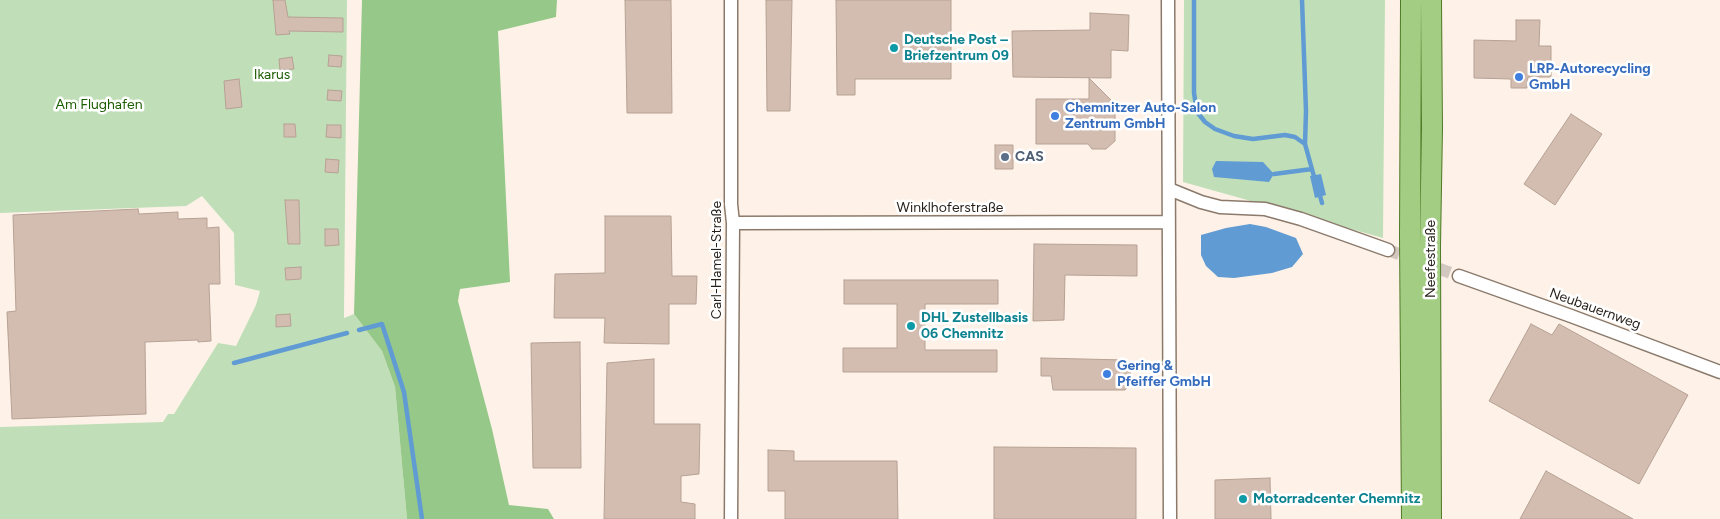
<!DOCTYPE html>
<html>
<head>
<meta charset="utf-8">
<style>
	body { margin:0 }
	canvas { display:block; background:#fef2e8 }
</style>
</head>
<body>
<canvas width="1720" height="519"></canvas>
<script>
const c = document.querySelector('canvas').getContext('2d');
c.lineJoin = 'round';
function fill(path, color) {
  c.fillStyle = color;
  c.fill(path, 'evenodd');
}
function shape(rows) {
  const path = new Path2D();
  for (const r of rows) {
    path.moveTo(r[0], r[1]);
    for (let i = 2; i < r.length; i += 2) path.lineTo(r[i], r[i + 1]);
  }
  return path;
}
function strokePath(path, color, width, dash) {
  c.strokeStyle = color;
  c.lineWidth = width;
  c.lineCap = dash ? 'butt' : 'round';
  c.setLineDash(dash || []);
  c.stroke(path);
}
function label(font, color, halo, rows, align = 'center') {
  c.font = font + ' Figtree,sans-serif';
  c.lineWidth = 5;
  c.setLineDash([]);
  c.textBaseline = 'middle';
  c.strokeStyle = halo;
  c.fillStyle = color;
  for (const [text, x, y, turn = 0] of rows) {
    c.save();
    c.translate(x, y);
    c.rotate((+turn || 0) * Math.PI / 180);
    c.textAlign = isNaN(turn) ? turn : align;
    if (halo) c.strokeText(text, 0, 0);
    c.fillText(text, 0, 0);
    c.restore();
  }
}
fill(shape([
	[0,0,347,0,344,318,354,314,382,351,395,387,407,519,0,519,0,427,163,422,168,414,174,414,218,343,236,346,256,305,260,291,235,285,234,233,202,196,186,206,0,213],
	[1184,0,1385,0,1383,238,1183,182]
]), '#c0dfb8');
fill(shape([
	[362,0,557,0,556,17,498,31,510,282,460,289,458,301,492,429,509,505,548,509,554,519,407,519,395,387,382,351,354,314]
]), '#96c989');
fill(shape([
	[1216,161,1263,162,1274,174,1269,182,1214,177,1212,169],
	[1321,174,1326,195,1315,198,1310,176],
	[1250,224,1266,227,1296,238,1303,254,1292,267,1272,273,1234,278,1218,277,1206,266,1201,255,1201,235,1226,228]
]), '#609bd3');
strokePath(shape([
	[1194,0,1194,93,1197,112,1205,122,1215,129,1234,136,1253,139,1285,135,1295,137,1305,144,1315,180],
	[1302,0,1306,111,1305,144],
	[1274,174,1312,169],
	[1319,192,1322,203],
	[359,330,382,324,404,392,422,519],
	[234,363,347,333]
]), '#609bd3', 4.5);
const building = shape([
	[273,0,285,0,288,17,343,18,343,32,289,31,290,34,276,35,273,0],
	[625,0,671,0,672,113,627,113,625,0],
	[766,0,792,0,790,111,767,111,766,0],
	[836,0,951,0,951,79,855,79,855,95,837,95,836,0],
	[1090,13,1129,15,1128,51,1111,50,1111,78,1013,77,1012,31,1090,30,1090,13],
	[1516,20,1540,20,1539,46,1551,46,1551,77,1528,77,1527,88,1511,88,1511,79,1474,78,1474,40,1516,41,1516,20],
	[329,55,342,56,341,67,328,66,329,55],
	[292,57,294,69,280,70,279,59,292,57],
	[1089,78,1115,104,1115,141,1106,149,1092,149,1088,144,1036,144,1036,99,1089,99,1089,78],
	[239,79,242,107,226,109,224,81,239,79],
	[328,90,342,91,341,101,327,100,328,90],
	[1571,114,1602,134,1555,205,1524,184,1571,114],
	[284,124,295,124,296,137,284,137,284,124],
	[327,125,341,125,341,138,326,137,327,125],
	[995,145,1013,145,1013,169,995,169,995,145],
	[326,159,339,160,338,173,325,172,326,159],
	[285,200,299,200,300,244,288,244,285,200],
	[138,209,139,214,178,212,178,219,207,218,207,228,219,227,220,284,209,284,211,341,198,342,198,340,145,342,146,414,12,419,7,312,16,311,13,215,138,209],
	[605,216,671,216,672,276,697,276,696,304,669,304,669,344,604,343,605,318,554,318,555,274,605,273,605,216],
	[325,229,338,229,339,245,325,246,325,229],
	[1034,244,1137,245,1137,276,1065,275,1064,320,1033,321,1034,244],
	[301,267,301,279,286,280,285,268,301,267],
	[844,280,998,280,998,304,925,304,925,350,997,350,997,372,843,372,843,348,897,348,897,304,844,304,844,280],
	[290,314,291,326,276,327,276,315,290,314],
	[1531,324,1552,335,1559,324,1688,395,1639,484,1489,401,1531,324],
	[580,342,581,468,533,468,531,343,580,342],
	[1041,358,1125,360,1125,368,1130,369,1131,383,1125,390,1053,390,1051,376,1041,376,1041,358],
	[654,359,654,424,700,424,699,474,681,476,681,502,695,504,695,519,604,519,607,363,654,359],
	[994,447,1136,448,1136,519,994,519,994,447],
	[768,450,794,451,794,461,897,461,898,519,785,519,785,491,768,491,768,450],
	[1546,471,1633,519,1520,519,1546,471],
	[1270,478,1271,519,1215,519,1215,480,1270,478]
]);
fill(building, '#d3bdb0');
strokePath(building, '#b6a194', 1);
strokePath(shape([
	[1388,250,1459,276]
]), '#d3c8bf', 12, [12, 6]);
const street = shape([
	[731,0,731,204,733,223,731,519],
	[1168,0,1170,519],
	[1169,189,1201,202,1220,207,1265,209,1301,219,1388,250],
	[733,223,1168,222],
	[1459,276,1571,316,1720,372]
]);
const primary = shape([
	[1411,0,1410,236,1412,519],
	[1431,519,1430,246,1432,128,1431,0]
]);
strokePath(street, '#8b7a6b', 15);
strokePath(primary, '#507a27', 22);
strokePath(street, '#fff', 12);
strokePath(primary, '#a3cd82', 20);
for (const [x, y, r, color] of [
	[894,48,5,"#0f9aa8"],
	[1519,77,5,"#3f7fe0"],
	[1055,116,5,"#3f7fe0"],
	[1005,157,5,"#5c6f8a"],
	[911,326,5,"#0f9aa8"],
	[1107,374,5,"#3f7fe0"],
	[1243,499,5,"#0f9aa8"]
]) {
  const dot = new Path2D();
  dot.arc(x, y, r, 0, 2 * Math.PI);
  c.fillStyle = color;
  c.fill(dot);
  strokePath(dot, '#fff', 2);
}
label('bold 14px', '#0d838f', '#fff', [
	["Deutsche Post –",904,40],
	["Briefzentrum 09",904,56],
	["DHL Zustellbasis",921,318],
	["06 Chemnitz",921,334],
	["Motorradcenter Chemnitz",1253,499]
], 'left');
label('bold 14px', '#366cbe', '#fff', [
	["LRP-Autorecycling",1529,69],
	["GmbH",1529,85],
	["Chemnitzer Auto-Salon",1065,108],
	["Zentrum GmbH",1065,124],
	["Gering &",1117,366],
	["Pfeiffer GmbH",1117,382]
], 'left');
label('14px', '#1c5d00', '#fff', [
	["Ikarus",272,75],
	["Am Flughafen",99,105]
]);
label('bold 14px', '#4e5e75', '#fff', [
	["CAS",1015,157]
], 'left');
label('14px', '#261f19', '#fff', [
	["Winklhoferstraße",950,208],
	["Neefestraße",1431,259,-90],
	["Carl-Hamel-Straße",717,260,-90],
	["Neubauernweg",1595,309,20]
]);
</script>
</body>
</html>
